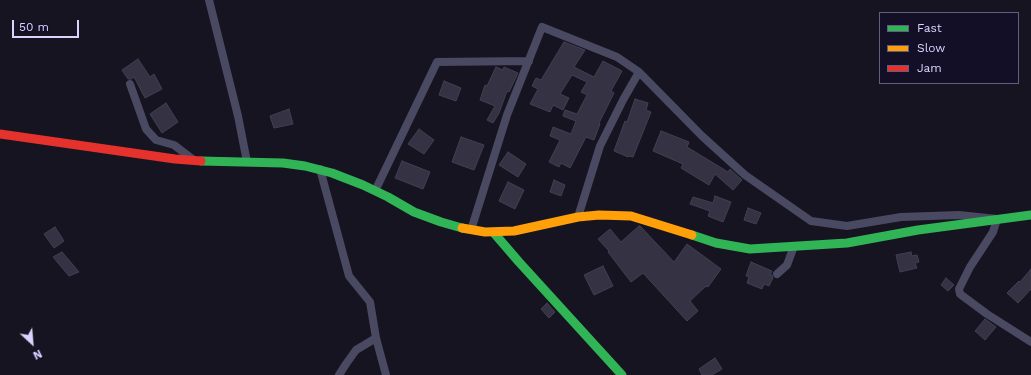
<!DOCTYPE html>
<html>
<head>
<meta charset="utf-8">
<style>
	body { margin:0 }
	#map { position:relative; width:1031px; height:375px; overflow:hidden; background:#161421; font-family:"Work Sans",sans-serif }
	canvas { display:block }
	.legend { position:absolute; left:879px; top:12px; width:140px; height:72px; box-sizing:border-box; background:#130f26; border:1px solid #625e7d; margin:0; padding:5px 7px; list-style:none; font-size:12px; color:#d9d4ff }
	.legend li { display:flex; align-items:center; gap:8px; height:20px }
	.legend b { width:20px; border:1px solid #625e7d }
	.north { position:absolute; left:12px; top:323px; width:40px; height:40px; -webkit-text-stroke:3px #130f26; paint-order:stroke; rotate:154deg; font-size:11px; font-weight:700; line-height:16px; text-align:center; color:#d9d4ff }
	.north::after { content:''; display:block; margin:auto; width:14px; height:18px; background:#d9d4ff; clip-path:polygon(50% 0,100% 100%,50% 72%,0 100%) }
	.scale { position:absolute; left:12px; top:20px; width:67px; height:18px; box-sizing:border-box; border:2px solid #d9d4ff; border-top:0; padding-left:5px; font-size:12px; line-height:14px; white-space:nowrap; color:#d9d4ff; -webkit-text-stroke:3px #130f26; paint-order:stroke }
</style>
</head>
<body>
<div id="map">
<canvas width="1031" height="375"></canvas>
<ul class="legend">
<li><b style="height:5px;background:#30b455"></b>Fast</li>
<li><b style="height:5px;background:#ff9f0a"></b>Slow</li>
<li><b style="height:5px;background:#e5322d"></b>Jam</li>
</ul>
<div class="north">N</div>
<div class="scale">50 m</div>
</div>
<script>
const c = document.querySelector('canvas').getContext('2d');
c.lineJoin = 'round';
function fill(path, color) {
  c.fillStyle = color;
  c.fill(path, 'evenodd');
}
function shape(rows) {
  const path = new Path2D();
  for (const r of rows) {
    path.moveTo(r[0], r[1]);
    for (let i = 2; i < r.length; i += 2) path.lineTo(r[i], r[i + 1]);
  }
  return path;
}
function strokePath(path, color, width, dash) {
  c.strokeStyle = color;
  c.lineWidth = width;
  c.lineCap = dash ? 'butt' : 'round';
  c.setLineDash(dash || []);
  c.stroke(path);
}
const building = shape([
	[564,42,585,50,574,67,594,77,603,61,622,71,611,91,614,93,599,123,600,124,594,140,586,137,570,168,561,163,559,167,549,162,560,140,550,136,553,127,571,134,576,121,563,116,565,110,577,114,587,95,581,92,587,82,572,75,560,94,569,98,563,110,553,105,550,112,530,104,538,89,532,86,536,78,541,80,564,42],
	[138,59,150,77,154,74,162,89,145,98,134,77,131,79,128,79,122,70,138,59],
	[496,67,503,70,504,67,518,73,509,92,507,91,499,113,493,123,487,120,495,106,480,100,485,85,487,86,496,67],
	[444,81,461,88,456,101,439,95,444,81],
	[635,99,648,103,646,110,651,112,633,157,629,156,628,157,614,151,625,121,627,122,635,99],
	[166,103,178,122,162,133,150,114,166,103],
	[289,109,293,124,274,128,270,116,289,109],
	[419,129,434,140,424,154,408,144,419,129],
	[661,131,689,142,687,147,728,172,730,169,742,180,733,190,715,174,709,185,681,168,683,164,653,151,661,131],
	[461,137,484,145,474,170,452,162,461,137],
	[508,152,526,164,518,177,499,165,508,152],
	[402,161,430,172,423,189,395,178,402,161],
	[554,180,565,185,561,196,550,192,554,180],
	[508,182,524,190,515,209,499,201,508,182],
	[715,196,731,202,723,222,708,216,710,211,690,204,693,197,713,203,715,196],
	[748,208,761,213,756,224,744,220,748,208],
	[639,226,640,226,674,262,687,244,721,269,708,287,706,286,690,301,698,311,687,321,643,273,631,282,608,252,609,251,598,239,610,229,621,242,639,226],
	[55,227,64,241,54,248,44,234,55,227],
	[62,252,79,272,69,276,53,257,62,252],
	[911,252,912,256,917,255,919,262,915,263,917,268,900,272,896,255,911,252],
	[751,262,772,271,770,275,772,275,773,278,769,286,764,284,762,289,747,283,749,277,746,276,751,262],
	[603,266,613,286,594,295,584,275,603,266],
	[1031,269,1031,289,1018,303,1007,293,1019,281,1020,282,1031,269],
	[946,278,954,285,948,291,941,285,946,278],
	[547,303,555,312,549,318,541,309,547,303],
	[985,319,996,327,985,340,975,331,985,319],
	[715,358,722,369,712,375,702,375,699,369,715,358]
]);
fill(building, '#343243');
strokePath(building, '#433f54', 1);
strokePath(shape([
	[209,0,238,116,247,162],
	[130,84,146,129,156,140,174,145,195,161],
	[320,169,349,276,370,302,376,338,356,350,346,364,339,375],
	[375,191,437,62,529,61],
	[578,217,600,146,623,100,639,72],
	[471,230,507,115,542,27,617,57,639,72,702,136,745,175,811,221,847,226,901,217,959,215,997,219,993,232,970,267,959,289,960,294,987,314,1031,342],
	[777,274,787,265,794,246],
	[376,338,386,375]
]), '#4a4962', 8);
strokePath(shape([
	[201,161,283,163,305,166,332,173,363,185,388,197,414,212,441,222,462,228],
	[494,233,519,262,622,375],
	[692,235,716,243,750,249,847,243,918,230,1031,215]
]), '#30b455', 9);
strokePath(shape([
	[462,228,485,232,514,231,578,217,599,215,631,216,692,235]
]), '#ff9f0a', 9);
strokePath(shape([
	[0,134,175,159,201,161]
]), '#e5322d', 9);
</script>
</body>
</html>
